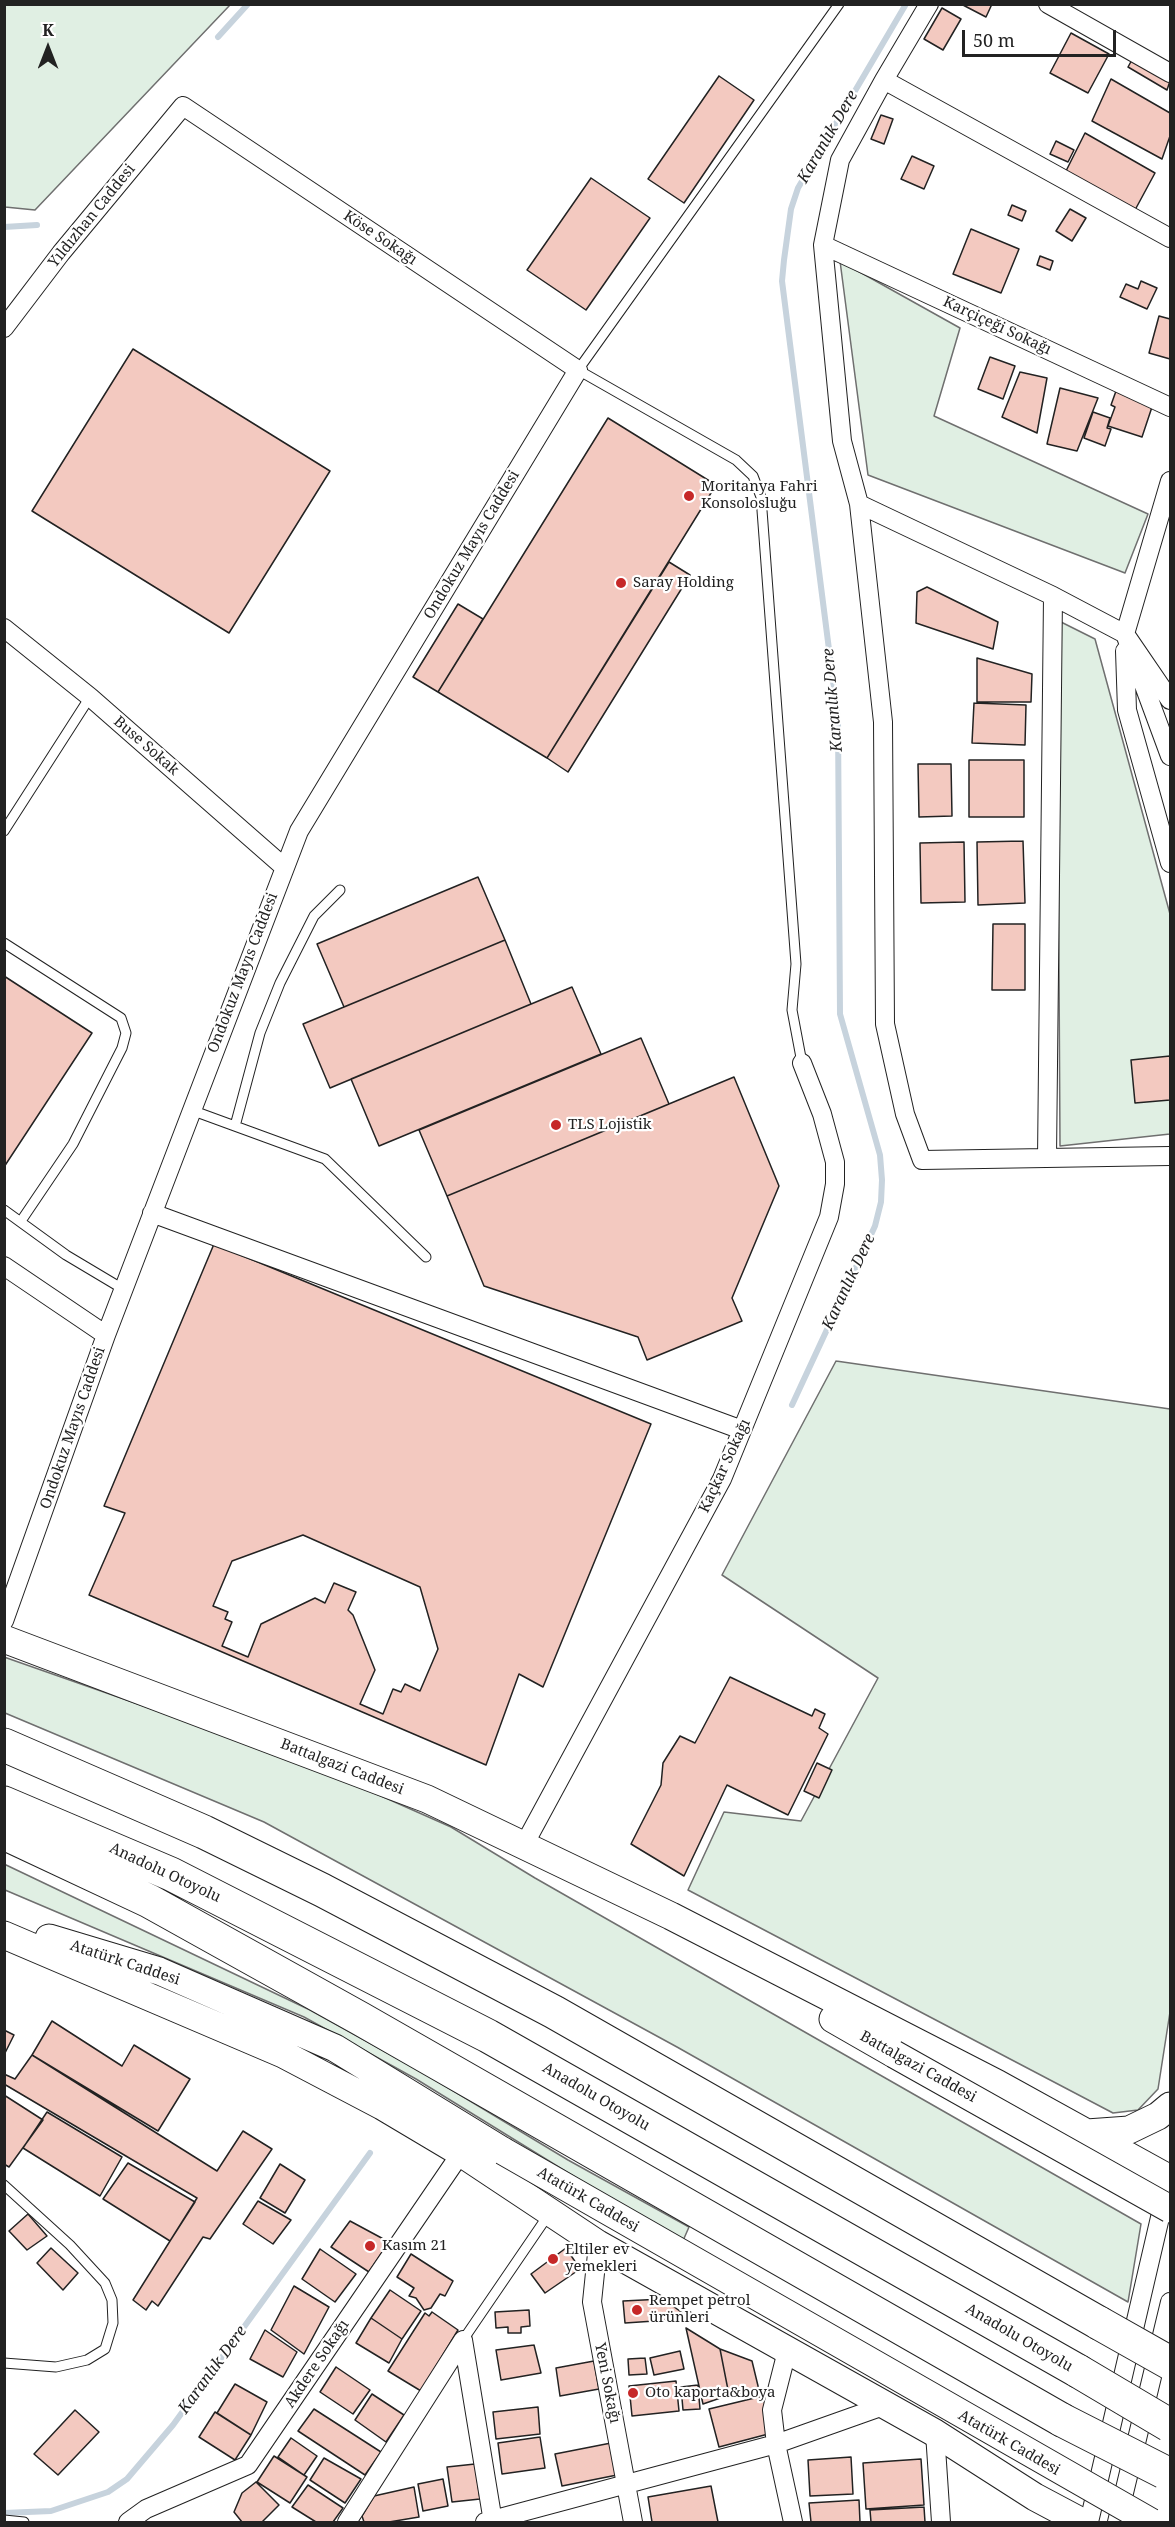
<!DOCTYPE html>
<html>
<head>
<meta charset="utf-8">
<style>
	body { margin:0 }
	#map { position:relative; width:1175px; height:2527px; overflow:hidden; background:#fff; font-family:"Noto Serif",serif }
	canvas { display:block }
	.frame { position:absolute; inset:0; border:6px solid #222; pointer-events:none }
	.north { position:absolute; left:18px; top:18px; width:60px; height:60px; -webkit-text-stroke:4px #fff; paint-order:stroke; rotate:0deg; font-size:16px; font-weight:700; line-height:24px; text-align:center; color:#222 }
	.north::after { content:''; display:block; margin:auto; width:21px; height:27px; background:#222; clip-path:polygon(50% 0,100% 100%,50% 72%,0 100%) }
	.scale { position:absolute; left:962px; top:30px; width:154px; height:27px; box-sizing:border-box; border:3px solid #222; border-top:0; padding-left:8px; font-size:18px; line-height:21px; white-space:nowrap; color:#222; -webkit-text-stroke:4px #fff; paint-order:stroke }
</style>
</head>
<body>
<div id="map">
<canvas width="1175" height="2527"></canvas>
<div class="frame"></div>
<div class="north">K</div>
<div class="scale">50 m</div>
</div>
<script>
const c = document.querySelector('canvas').getContext('2d');
c.lineJoin = 'round';
function fill(path, color) {
  c.fillStyle = color;
  c.fill(path, 'evenodd');
}
function shape(rows) {
  const path = new Path2D();
  for (const r of rows) {
    path.moveTo(r[0], r[1]);
    for (let i = 2; i < r.length; i += 2) path.lineTo(r[i], r[i + 1]);
  }
  return path;
}
function strokePath(path, color, width, dash) {
  c.strokeStyle = color;
  c.lineWidth = width;
  c.lineCap = dash ? 'butt' : 'round';
  c.setLineDash(dash || []);
  c.stroke(path);
}
function label(font, color, halo, rows, align = 'center') {
  c.font = font + ' "Noto Serif",serif';
  c.lineWidth = 4.5;
  c.setLineDash([]);
  c.textBaseline = 'middle';
  c.strokeStyle = halo;
  c.fillStyle = color;
  for (const [text, x, y, turn = 0] of rows) {
    c.save();
    c.translate(x, y);
    c.rotate((+turn || 0) * Math.PI / 180);
    c.textAlign = isNaN(turn) ? turn : align;
    if (halo) c.strokeText(text, 0, 0);
    c.fillText(text, 0, 0);
    c.restore();
  }
}
const green = shape([
	[5,4,230,4,230,5,35,210,5,207,5,4],
	[840,261,960,328,934,416,1148,514,1125,573,868,475,840,261],
	[1057,620,1095,639,1170,914,1170,1134,1060,1146,1057,620],
	[836,1361,1170,1409,1170,2012,1158,2089,1138,2110,1113,2113,688,1890,724,1812,801,1821,878,1678,722,1575,836,1361],
	[4,1657,309,1764,451,1827,535,1878,1141,2224,1128,2302,677,2047,264,1822,5,1713,4,1657],
	[4,1864,310,2010,422,2072,568,2160,689,2227,682,2243,416,2079,304,2017,5,1890,4,1864]
]);
fill(green, '#e0efe3');
strokePath(green, '#6f6f6f', 1.5);
strokePath(shape([
	[218,37,248,4],
	[4,227,37,225],
	[792,1405,875,1226,881,1202,882,1180,880,1155,840,1014,838,720,782,281,784,260,791,209,798,188,906,4],
	[4,2513,51,2511,108,2492,127,2479,173,2425,370,2153]
]), '#c7d3dd', 6);
const building = shape([
	[961,4,992,4,986,17,961,4],
	[942,8,961,19,943,50,924,39,942,8],
	[1071,33,1109,54,1088,93,1050,73,1071,33],
	[1133,58,1170,81,1167,90,1128,67,1133,58],
	[719,76,754,100,684,203,648,179,719,76],
	[1111,79,1170,113,1170,136,1162,159,1092,121,1111,79],
	[881,115,893,119,884,144,871,139,881,115],
	[1085,133,1155,173,1135,210,1066,171,1085,133],
	[1056,141,1074,150,1068,162,1050,154,1056,141],
	[912,156,934,166,924,189,901,179,912,156],
	[591,178,650,218,586,310,527,270,591,178],
	[1012,205,1026,211,1022,221,1008,215,1012,205],
	[1070,209,1086,218,1072,241,1056,231,1070,209],
	[971,229,1019,249,1001,293,953,274,971,229],
	[1040,256,1053,261,1050,270,1037,265,1040,256],
	[1141,281,1157,288,1147,309,1120,297,1126,284,1138,289,1141,281],
	[1159,316,1170,319,1170,359,1149,353,1159,316],
	[133,349,330,471,229,633,32,511,133,349],
	[990,357,1015,366,1003,399,978,389,990,357],
	[1020,372,1047,378,1037,433,1002,417,1020,372],
	[1060,388,1098,398,1077,451,1047,444,1060,388],
	[1116,391,1153,404,1142,437,1108,426,1115,407,1111,405,1116,391],
	[1093,412,1110,418,1107,428,1111,429,1105,446,1084,438,1093,412],
	[608,418,716,485,547,758,438,692,608,418],
	[669,562,690,575,568,772,547,758,669,562],
	[927,587,998,622,993,649,916,623,917,592,927,587],
	[458,604,483,619,438,692,413,677,458,604],
	[977,658,1032,674,1031,702,977,702,977,658],
	[974,703,1026,705,1025,745,972,743,974,703],
	[969,760,1024,760,1024,817,969,817,969,760],
	[918,764,951,764,952,816,919,817,918,764],
	[1023,841,1025,903,978,905,977,842,1023,841],
	[964,842,965,902,921,903,920,843,964,842],
	[478,877,505,940,344,1007,317,944,478,877],
	[993,924,1025,924,1025,990,992,990,993,924],
	[505,940,531,1004,330,1088,303,1024,505,940],
	[4,976,92,1033,4,1167,4,976],
	[572,987,601,1054,379,1146,351,1079,572,987],
	[641,1038,669,1104,447,1196,419,1130,641,1038],
	[1170,1056,1170,1100,1135,1103,1131,1060,1170,1056],
	[734,1077,779,1186,732,1298,742,1321,647,1360,638,1337,484,1286,447,1196,734,1077],
	[214,1244,651,1424,543,1687,519,1674,486,1765,89,1595,125,1513,104,1506,214,1244],
	[303,1535,420,1587,438,1649,420,1691,405,1684,401,1692,393,1689,383,1714,360,1704,375,1670,353,1615,348,1610,356,1592,334,1583,325,1603,315,1598,261,1624,248,1657,222,1646,232,1622,225,1619,228,1612,213,1606,232,1561,303,1535],
	[730,1677,812,1716,815,1709,825,1714,819,1728,828,1734,788,1815,727,1785,684,1876,631,1844,661,1785,663,1763,680,1736,695,1743,730,1677],
	[817,1763,832,1770,819,1798,804,1791,817,1763],
	[52,2021,122,2066,134,2045,190,2079,158,2131,32,2055,52,2021],
	[4,2030,14,2035,4,2055,4,2030],
	[32,2055,217,2171,243,2131,272,2149,210,2239,203,2237,158,2306,152,2301,146,2310,133,2300,197,2198,4,2084,4,2074,15,2079,32,2055],
	[4,2095,43,2120,9,2167,4,2164,4,2095],
	[47,2112,122,2157,100,2196,23,2148,47,2112],
	[128,2163,195,2202,170,2241,103,2199,128,2163],
	[280,2164,305,2180,285,2213,260,2198,280,2164],
	[258,2201,291,2220,273,2244,243,2224,258,2201],
	[28,2214,47,2236,27,2250,9,2231,28,2214],
	[350,2221,389,2242,369,2272,331,2247,350,2221],
	[51,2248,78,2273,63,2290,37,2263,51,2248],
	[566,2248,580,2269,545,2293,531,2274,566,2248],
	[320,2249,356,2274,335,2302,302,2279,320,2249],
	[411,2254,453,2281,445,2296,440,2294,431,2308,424,2310,416,2298,409,2296,414,2288,397,2277,411,2254],
	[294,2286,329,2307,304,2354,271,2330,294,2286],
	[390,2290,421,2311,402,2339,371,2318,390,2290],
	[663,2299,684,2314,684,2319,625,2323,623,2301,663,2299],
	[529,2310,530,2326,521,2327,521,2333,508,2333,508,2327,496,2328,495,2312,529,2310],
	[432,2312,458,2330,421,2391,388,2371,425,2313,429,2316,432,2312],
	[371,2318,402,2339,389,2363,356,2343,371,2318],
	[686,2328,720,2349,729,2395,703,2404,686,2328],
	[265,2330,297,2352,283,2377,250,2359,265,2330],
	[534,2345,541,2373,501,2380,496,2350,534,2345],
	[720,2349,752,2361,759,2390,729,2395,720,2349],
	[680,2351,684,2369,654,2375,650,2358,680,2351],
	[645,2358,647,2374,629,2375,628,2359,645,2358],
	[594,2361,599,2389,560,2396,556,2368,594,2361],
	[336,2367,370,2390,353,2414,320,2392,336,2367],
	[676,2381,679,2411,632,2416,629,2386,676,2381],
	[235,2384,267,2402,251,2435,217,2413,235,2384],
	[698,2385,700,2409,683,2410,681,2387,698,2385],
	[372,2394,404,2415,386,2442,355,2420,372,2394],
	[763,2396,772,2433,719,2447,709,2409,763,2396],
	[538,2407,540,2434,496,2439,493,2412,538,2407],
	[314,2409,381,2452,365,2475,298,2431,314,2409],
	[75,2410,99,2432,58,2475,34,2454,75,2410],
	[215,2412,251,2435,235,2460,199,2437,215,2412],
	[540,2437,545,2468,502,2474,498,2443,540,2437],
	[291,2438,317,2456,304,2475,278,2457,291,2438],
	[611,2443,617,2475,562,2486,555,2454,611,2443],
	[274,2456,307,2477,290,2503,257,2482,274,2456],
	[851,2457,853,2494,810,2496,808,2460,851,2457],
	[324,2458,361,2479,345,2503,310,2480,324,2458],
	[921,2459,924,2505,866,2509,863,2463,921,2459],
	[475,2464,480,2499,452,2502,447,2467,475,2464],
	[443,2479,448,2506,423,2511,418,2484,443,2479],
	[256,2482,279,2505,262,2522,242,2522,234,2512,242,2493,256,2482],
	[308,2485,343,2508,333,2522,316,2522,292,2507,308,2485],
	[711,2486,718,2522,652,2522,648,2497,711,2486],
	[414,2487,419,2517,389,2522,364,2522,362,2516,374,2496,414,2487],
	[859,2500,860,2522,811,2522,809,2503,859,2500],
	[924,2507,925,2522,871,2522,870,2510,924,2507]
]);
fill(building, '#f3c9c0');
strokePath(building, '#222', 1.5);
const service = shape([
	[4,831,90,697],
	[4,943,121,1018,126,1033,122,1048,73,1144,21,1221],
	[802,1063,792,1010,796,964,761,497,753,476,736,460,578,370,839,4],
	[191,1110,325,1159,426,1257],
	[235,1126,260,1033,280,983,314,916,340,890],
	[4,1210,66,1255,123,1289],
	[4,2185,70,2245,105,2283,112,2300,113,2323,105,2349,87,2360,56,2367,4,2363],
	[463,2340,549,2214],
	[4,2520,24,2522]
]);
const minor = shape([
	[1048,4,1170,73],
	[884,80,929,4],
	[1170,238,884,80,840,160,823,245,842,441,859,504,1053,596,1125,634,1170,756],
	[823,245,1170,407],
	[4,328,61,253,183,106,578,370,299,831,106,1335,4,1621],
	[1170,481,1125,634,1170,700],
	[859,504,883,722,885,1024,905,1114,922,1160,1170,1156],
	[4,628,90,697,284,867],
	[1125,651,1127,710,1170,863],
	[1047,1158,1053,596],
	[152,1213,742,1430],
	[4,1266,106,1335],
	[524,1845,722,1479,829,1217,835,1184,835,1162,822,1114,802,1063],
	[598,2244,592,2302,633,2522],
	[787,2351,772,2410,776,2444,793,2522],
	[935,2433,941,2522],
	[128,2522,146,2509,248,2465,461,2153],
	[347,2522,463,2340,493,2522],
	[485,2522,776,2444,886,2405],
	[1089,2522,1165,2196],
	[1117,2522,1170,2302]
]);
const secondary = shape([
	[4,1639,427,1799,671,1916,998,2084,1170,2179],
	[4,1935,283,2054,382,2106,461,2153,598,2244,935,2433,1035,2497,1082,2522],
	[49,1938,159,1971,335,2048,503,2151],
	[833,2019,894,2054],
	[1087,2133,1129,2130,1158,2116,1170,2106]
]);
const motorway = shape([
	[4,1745,204,1832,322,1890,554,2012,1099,2323],
	[4,1803,171,1874,488,2036,1078,2371],
	[4,1833,149,1901,361,2019,1062,2420]
]);
strokePath(service, '#222', 11);
strokePath(minor, '#222', 20);
strokePath(secondary, '#222', 29);
strokePath(motorway, '#222', 35);
strokePath(service, '#fff', 9);
strokePath(minor, '#fff', 18);
strokePath(secondary, '#fff', 27);
strokePath(motorway, '#fff', 33);
const secondaryBridge = shape([
	[894,2054,1170,2209],
	[503,2151,1151,2522]
]);
const motorwayBridge = shape([
	[1099,2323,1170,2363],
	[1078,2371,1169,2425],
	[1062,2420,1164,2472]
]);
strokePath(secondaryBridge, '#222', 29, []);
strokePath(motorwayBridge, '#222', 35, []);
strokePath(secondaryBridge, '#fff', 27);
strokePath(motorwayBridge, '#fff', 33);
for (const [x, y, r, color] of [
	[689,496,6,"#c62828"],
	[621,583,6,"#c62828"],
	[556,1125,6,"#c62828"],
	[370,2246,6,"#c62828"],
	[553,2259,6,"#c62828"],
	[637,2310,6,"#c62828"],
	[633,2393,6,"#c62828"]
]) {
  const dot = new Path2D();
  dot.arc(x, y, r, 0, 2 * Math.PI);
  c.fillStyle = color;
  c.fill(dot);
  strokePath(dot, '#fff', 2);
}
label('15px', '#222', '#fff', [
	["Yıldızhan Caddesi",92,216,-51],
	["Köse Sokağı",380,238,34],
	["Karçiçeği Sokağı",997,326,25],
	["Ondokuz Mayıs Caddesi",472,545,-59],
	["Buse Sokak",146,746,41],
	["Ondokuz Mayıs Caddesi",243,973,-69],
	["Ondokuz Mayıs Caddesi",73,1428,-71],
	["Kaçkar Sokağı",725,1466,-65],
	["Battalgazi Caddesi",342,1767,21],
	["Anadolu Otoyolu",165,1873,25],
	["Atatürk Caddesi",125,1963,18],
	["Battalgazi Caddesi",918,2067,29],
	["Anadolu Otoyolu",596,2097,30],
	["Atatürk Caddesi",588,2200,30],
	["Anadolu Otoyolu",1019,2338,30],
	["Akdere Sokağı",317,2364,-56],
	["Yeni Sokağı",607,2383,79],
	["Atatürk Caddesi",1009,2443,30]
]);
label('15px', '#222', '#fff', [
	["Moritanya Fahri",701,487],
	["Konsolosluğu",701,504],
	["Saray Holding",633,583],
	["TLS Lojistik",568,1125],
	["Kasım 21",382,2246],
	["Eltiler ev",565,2250],
	["yemekleri",565,2267],
	["Rempet petrol",649,2301],
	["ürünleri",649,2318],
	["Oto kaporta&boya",645,2393]
], 'left');
label('italic 16px', '#222', '#fff', [
	["Karanlık Dere",828,137,-60],
	["Karanlık Dere",833,700,-95],
	["Karanlık Dere",849,1282,-65],
	["Karanlık Dere",213,2370,-54]
]);
</script>
</body>
</html>
